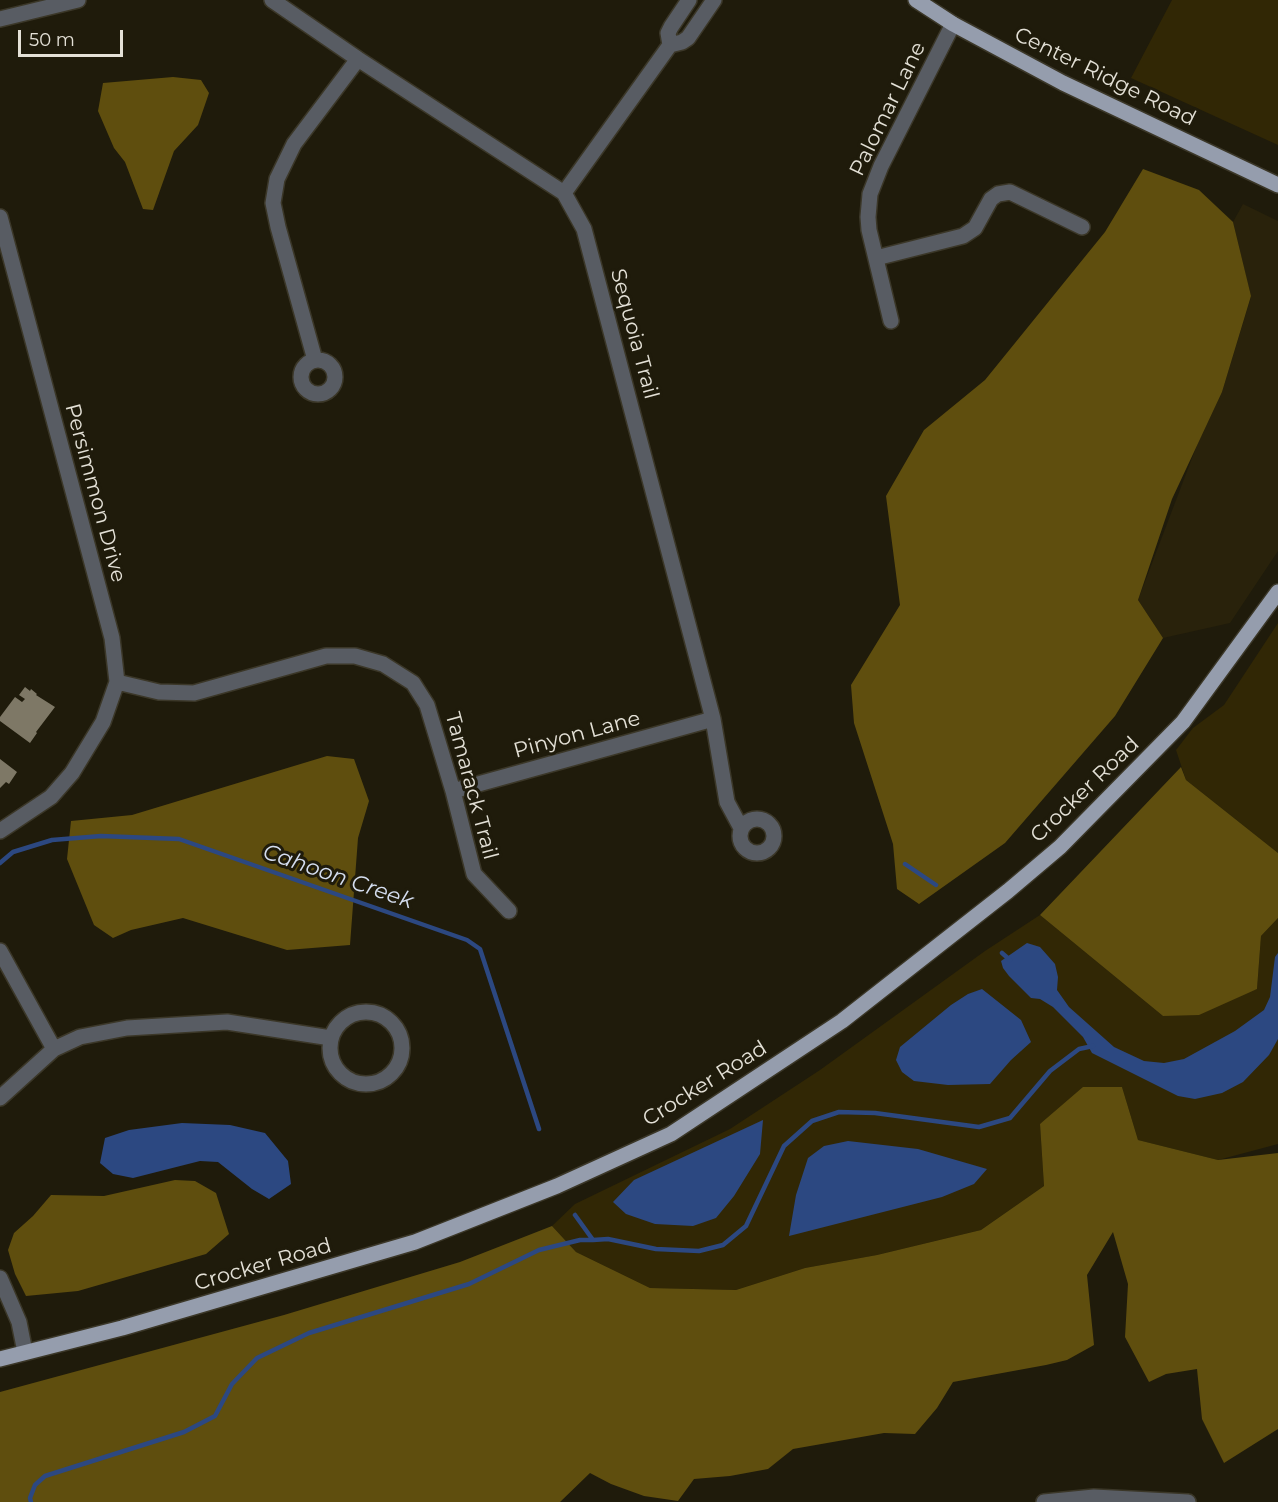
<!DOCTYPE html>
<html>
<head>
<meta charset="utf-8">
<style>
	body { margin:0 }
	#map { position:relative; width:1278px; height:1502px; overflow:hidden; background:#1f1b0b; font-family:Montserrat,sans-serif }
	canvas { display:block }
	.scale { position:absolute; left:18px; top:30px; width:105px; height:27px; box-sizing:border-box; border:3px solid #e4e1d7; border-top:0; padding-left:8px; font-size:18px; line-height:21px; white-space:nowrap; color:#e4e1d7; -webkit-text-stroke:4px #1f1b0b; paint-order:stroke }
</style>
</head>
<body>
<div id="map">
<canvas width="1278" height="1502"></canvas>
<div class="scale">50 m</div>
</div>
<script>
const c = document.querySelector('canvas').getContext('2d');
c.lineJoin = 'round';
function fill(path, color) {
  c.fillStyle = color;
  c.fill(path, 'evenodd');
}
function shape(rows) {
  const path = new Path2D();
  for (const r of rows) {
    if (r.length === 3) {
      path.moveTo(r[0] + r[2], r[1]);
      path.arc(r[0], r[1], r[2], 0, 2 * Math.PI);
      continue;
    }
    path.moveTo(r[0], r[1]);
    for (let i = 2; i < r.length; i += 2) path.lineTo(r[i], r[i + 1]);
  }
  return path;
}
function strokePath(path, color, width, dash) {
  c.strokeStyle = color;
  c.lineWidth = width;
  c.lineCap = dash ? 'butt' : 'round';
  c.setLineDash(dash || []);
  c.stroke(path);
}
function label(font, color, halo, rows, align = 'center') {
  c.font = font + ' Montserrat,sans-serif';
  c.lineWidth = 6;
  c.setLineDash([]);
  c.textBaseline = 'middle';
  c.strokeStyle = halo;
  c.fillStyle = color;
  for (const [text, x, y, turn = 0] of rows) {
    c.save();
    c.translate(x, y);
    c.rotate((+turn || 0) * Math.PI / 180);
    c.textAlign = isNaN(turn) ? turn : align;
    if (halo) c.strokeText(text, 0, 0);
    c.fillText(text, 0, 0);
    c.restore();
  }
}
fill(shape([
	[1243,204,1278,221,1278,551,1230,623,1163,638,1138,600,1197,445,1222,392,1251,297,1233,222]
]), '#29220b');
fill(shape([
	[1172,0,1278,0,1278,145,1131,78],
	[1278,623,1278,853,1186,780,1176,750,1193,728,1224,705],
	[1040,915,1163,1016,1257,989,1261,936,1278,918,1278,1144,1218,1160,1138,1140,1122,1087,1040,1124,1044,1186,981,1230,877,1255,805,1268,736,1290,650,1288,576,1252,552,1226,575,1204,730,1129,820,1070,985,951]
]), '#312705');
fill(shape([
	[173,77,201,80,209,93,198,125,174,151,153,210,143,209,125,162,114,148,98,111,103,83],
	[1143,169,1199,190,1233,222,1251,296,1222,392,1172,499,1138,600,1163,638,1115,716,1005,843,919,904,897,889,893,844,854,723,851,685,900,605,886,496,924,430,985,380,1105,232],
	[327,756,354,759,369,801,358,838,350,945,287,950,183,918,131,930,113,938,94,925,67,859,71,821,132,815],
	[1181,767,1186,780,1278,853,1278,918,1261,936,1257,989,1199,1015,1163,1016,1040,915],
	[1083,1087,1122,1087,1138,1140,1218,1160,1278,1153,1278,1429,1224,1463,1202,1419,1197,1369,1166,1374,1149,1382,1125,1337,1128,1284,1113,1232,1087,1275,1094,1345,1067,1360,1046,1365,953,1382,937,1408,915,1434,884,1433,793,1449,768,1469,730,1476,694,1479,678,1501,644,1496,611,1484,590,1473,560,1502,0,1502,0,1392,284,1315,460,1262,552,1226,576,1252,650,1288,736,1290,805,1268,877,1255,981,1230,1044,1186,1040,1124],
	[175,1180,195,1181,216,1193,229,1234,206,1254,78,1291,26,1296,15,1274,8,1250,14,1233,33,1216,51,1195,104,1196]
]), '#5f4e0e');
fill(shape([
	[1027,943,1040,947,1055,964,1058,977,1057,990,1069,1007,1114,1047,1144,1061,1164,1063,1184,1059,1235,1031,1264,1010,1270,997,1275,957,1278,953,1278,1039,1269,1055,1243,1082,1222,1093,1195,1099,1178,1096,1092,1053,1083,1037,1053,1007,1040,999,1031,998,1009,976,1003,968,1001,961],
	[982,989,1021,1020,1031,1042,1011,1060,990,1084,948,1085,914,1081,902,1072,896,1060,900,1047,951,1005,968,994],
	[763,1120,760,1154,734,1196,716,1218,693,1226,655,1224,626,1214,613,1202,634,1180],
	[182,1123,230,1125,265,1133,288,1161,291,1184,269,1199,252,1189,218,1162,200,1161,133,1178,113,1174,100,1163,105,1138,129,1130],
	[848,1141,918,1149,987,1169,974,1184,942,1197,789,1236,796,1195,808,1158,824,1146]
]), '#2c4881');
strokePath(shape([
	[0,863,13,852,52,840,101,836,179,839,467,940,480,949,539,1129],
	[905,864,936,885],
	[1002,953,1010,960],
	[575,1215,593,1240,608,1239,656,1249,699,1251,723,1245,746,1226,784,1146,812,1121,839,1112,875,1113,979,1127,1010,1118,1050,1071,1079,1049,1093,1046],
	[31,1502,30,1498,35,1485,45,1476,184,1432,215,1416,232,1384,257,1358,309,1333,469,1284,539,1250,580,1240,593,1240]
]), '#2c4881', 4.5);
fill(shape([
	[25,687,30,691,31,689,37,694,36,695,55,707,36,732,37,733,30,743,0,721,0,717,15,697,22,702,25,699,19,695],
	[0,759,17,772,9,784,6,782,0,788]
]), '#7e7866');
const street = shape([
	[272,0,358,59,564,193,584,229,713,719,727,802,741,828],
	[0,19,78,0],
	[670,45,668,33,671,27,689,0],
	[564,193,670,45,682,42,688,38,714,0],
	[0,217,112,638,117,682,103,722,72,773,51,797,0,831],
	[876,258,963,236,975,228,991,199,998,194,1010,192,1082,227],
	[891,321,869,230,868,217,870,194,881,166,953,24],
	[318,377,17],
	[315,360,278,227,273,203,277,179,294,144,358,59],
	[117,682,159,692,194,693,326,656,355,656,383,664,413,683,427,705,453,791,474,874,509,911],
	[453,791,713,719],
	[757,836,17],
	[0,951,54,1049],
	[366,1048,36],
	[0,1098,54,1049,80,1037,127,1028,227,1022,331,1038],
	[0,1278,19,1322,25,1352],
	[1044,1502,1094,1497,1188,1502]
]);
const primary = shape([
	[916,0,953,24,1063,83,1278,185],
	[0,1359,122,1328,415,1242,557,1186,671,1134,842,1021,1008,891,1060,847,1183,722,1278,592]
]);
strokePath(street, '#3b3728', 18);
strokePath(primary, '#3b3728', 18);
strokePath(street, '#585c63', 15);
strokePath(primary, '#959dad', 15);
label('21px', '#e4e1d7', '#1f1b0b', [
	["Center Ridge Road",1105,77,26],
	["Palomar Lane",888,109,-64],
	["Sequoia Trail",634,334,75],
	["Persimmon Drive",95,493,75],
	["Pinyon Lane",577,735,-15],
	["Tamarack Trail",471,786,75],
	["Crocker Road",1085,790,-44],
	["Crocker Road",705,1084,-32],
	["Crocker Road",263,1265,-16]
]);
label('italic 22px', '#d4ddef', '#1f1b0b', [
	["Cahoon Creek",338,877,19]
]);
</script>
</body>
</html>
